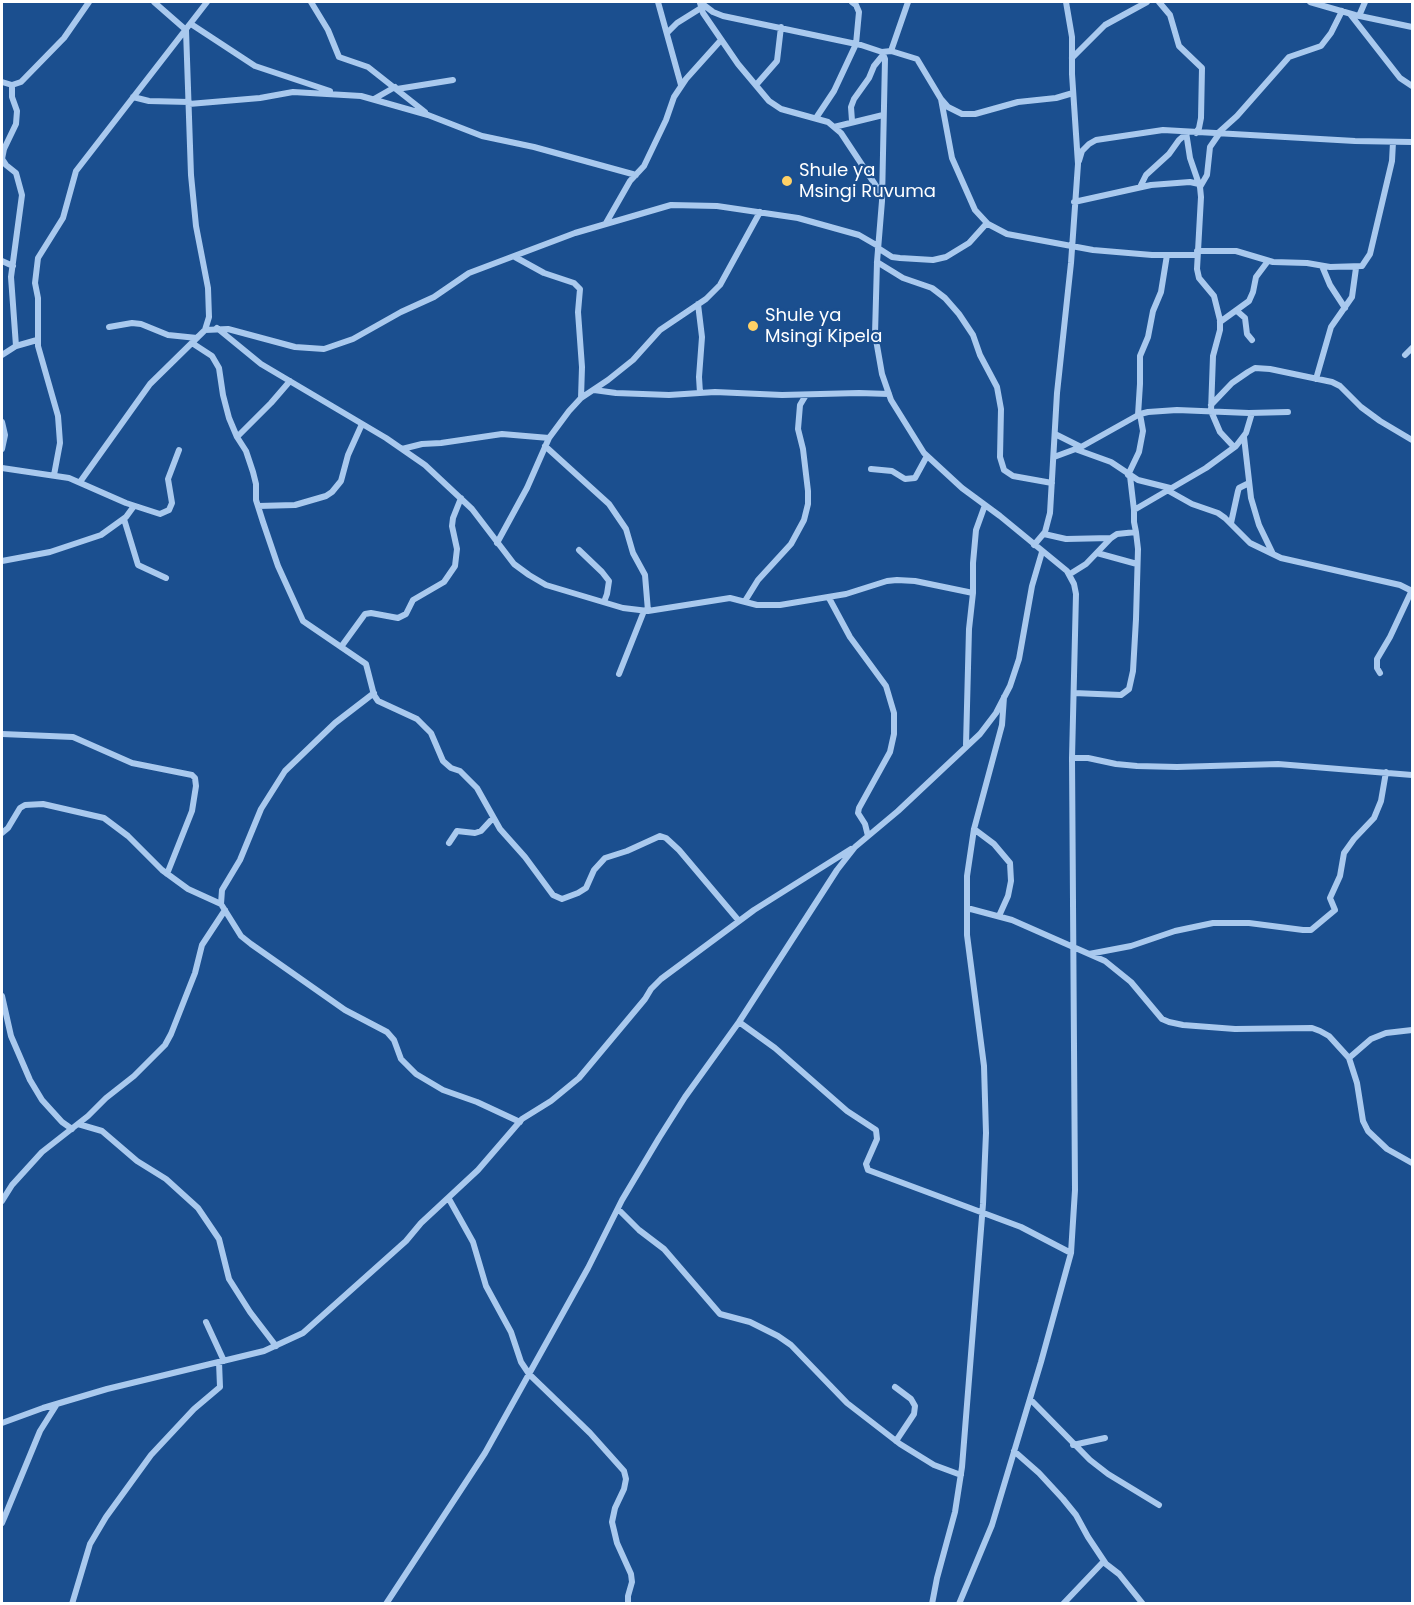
<!DOCTYPE html>
<html>
<head>
<meta charset="utf-8">
<style>
	body { margin:0 }
	#map { position:relative; width:1414px; height:1605px; overflow:hidden; background:#1b4f8f; font-family:Poppins,sans-serif }
	canvas { display:block }
	.frame { position:absolute; inset:0; border:3px solid #fff; pointer-events:none }
</style>
</head>
<body>
<div id="map">
<canvas width="1414" height="1605"></canvas>
<div class="frame"></div>
</div>
<script>
const c = document.querySelector('canvas').getContext('2d');
c.lineJoin = 'round';
function shape(rows) {
  const path = new Path2D();
  for (const r of rows) {
    path.moveTo(r[0], r[1]);
    for (let i = 2; i < r.length; i += 2) path.lineTo(r[i], r[i + 1]);
  }
  return path;
}
function strokePath(path, color, width, dash) {
  c.strokeStyle = color;
  c.lineWidth = width;
  c.lineCap = dash ? 'butt' : 'round';
  c.setLineDash(dash || []);
  c.stroke(path);
}
function label(font, color, halo, rows, align = 'center') {
  c.font = font + ' Poppins,sans-serif';
  c.lineWidth = 4.5;
  c.setLineDash([]);
  c.textBaseline = 'middle';
  c.strokeStyle = halo;
  c.fillStyle = color;
  for (const [text, x, y, turn = 0] of rows) {
    c.save();
    c.translate(x, y);
    c.rotate((+turn || 0) * Math.PI / 180);
    c.textAlign = isNaN(turn) ? turn : align;
    if (halo) c.strokeText(text, 0, 0);
    c.fillText(text, 0, 0);
    c.restore();
  }
}
strokePath(shape([
	[311,2,328,30,339,57,368,67,425,112],
	[658,2,681,85],
	[700,2,713,12,723,16,861,45,882,52,885,59,882,201,877,262,875,334,882,374,891,400,924,453,962,488,1000,516,1067,571,1074,584,1076,594,1072,758,1075,1190,1071,1253,1041,1362,992,1525,959,1604],
	[1159,2,1170,15,1179,46,1202,68,1201,118,1199,128,1196,133],
	[1310,2,1355,15,1412,27],
	[700,3,703,13,738,64,769,101,781,109,828,122,841,133,882,195],
	[1350,14,1400,78,1412,86],
	[1359,16,1365,2],
	[191,24,255,66,330,91],
	[668,32,677,23,701,8],
	[891,51,908,2],
	[882,52,891,51,917,59,941,99,948,107,962,114,975,114,1018,102,1056,98,1073,93],
	[1072,58,1105,25,1147,2],
	[2,82,12,85,21,82,64,38,89,2],
	[12,85,12,97,17,111,16,124,4,149,2,159,6,165,16,173,22,195,11,277,16,346],
	[756,85,777,61,781,27],
	[397,89,453,80],
	[133,97,149,101,189,102],
	[374,99,395,87],
	[941,99,952,158,975,210,988,224,1007,234,1093,250,1152,255,1197,255],
	[189,104,260,98,293,92,361,96,428,115,482,136,534,147,636,175],
	[816,118,834,91,856,44,859,12,856,5,852,2],
	[852,121,851,107,854,99,869,78,874,66,883,55],
	[834,127,883,115],
	[1186,132,1190,158,1200,187,1201,197,1197,269,1199,278,1214,296,1220,320,1220,330,1213,356,1211,411,1220,432,1234,447],
	[1217,134,1237,116,1289,57,1321,46,1331,33,1342,11],
	[1079,161,1082,151,1089,144,1096,140,1163,130,1355,141,1412,142],
	[1140,187,1146,175,1169,154,1179,140,1186,134],
	[1200,187,1207,175,1210,147,1219,134],
	[1074,202,1151,185,1190,182,1199,184],
	[606,223,630,181,644,166,666,120,674,97,686,79,721,40],
	[878,248,892,257,900,258,933,260,946,257,969,243,987,223],
	[1197,251,1236,251,1273,262,1307,263,1330,267,1362,266,1370,254,1392,161,1393,142],
	[515,257,544,273,574,283,580,289,578,312,582,367,581,398],
	[2,261,13,266],
	[877,262,903,278,932,288,945,298,959,314,973,335,980,355,997,387,1001,409,1000,457,1004,470,1013,476,1052,483],
	[1322,266,1330,285,1345,308],
	[698,304,702,337,699,377,700,393],
	[1237,311,1245,318,1247,334,1252,340],
	[1220,322,1249,301,1253,292,1256,277,1268,261],
	[109,327,132,323,141,324,168,335,197,338],
	[217,328,261,364,386,438,425,465,472,509,514,564,529,575,546,585,623,608,648,611,730,598,757,605,780,605,846,594,887,581,897,580,915,581,973,593],
	[205,330,228,329,295,347,324,349,353,339,401,312,434,297,469,273,575,233,671,205,717,206,798,218,859,235,878,246],
	[192,343,212,356,219,368,223,395,229,418,237,437,246,451,253,472,256,484,256,500,263,522,278,566,303,621,366,664,374,695,378,701,417,719,431,733,443,761,451,768,460,771,477,788,500,829,525,857,553,895,562,899,578,893,586,888,594,870,605,858,627,851,660,836,666,838,679,850,739,921],
	[2,355,16,346,37,340],
	[1405,355,1412,348],
	[1316,379,1331,327,1352,297,1356,268],
	[594,390,616,393,669,395,715,392,782,395,859,393,889,394],
	[1211,405,1232,383,1248,372,1255,368,1270,369,1332,382,1340,386,1361,407,1380,421,1412,440],
	[1138,415,1140,384,1140,356,1148,337,1153,311,1161,292,1167,255],
	[2,422,5,435,2,449],
	[1055,434,1081,447],
	[237,437,271,403,290,381],
	[1244,437,1251,498,1259,525,1273,554],
	[545,446,609,504,626,529,633,553,645,575,648,611],
	[402,449,422,444,441,443,502,434,549,438],
	[1075,449,1111,462,1138,480,1170,488],
	[1054,457,1081,447,1140,414,1148,412,1177,410,1249,413,1288,412],
	[2,468,69,478,126,503,160,514,169,510,172,503,168,479,179,450],
	[871,469,892,471,905,479,915,478,927,456],
	[54,475,60,443,59,429,58,416,38,346,38,298,35,283,38,258,63,218,76,171,207,2],
	[1128,475,1139,452,1143,431,1140,414],
	[1130,476,1134,510],
	[80,482,150,384,205,330,209,317,208,288,196,226,191,175,186,30,154,2],
	[1167,490,1192,504,1218,513,1225,518,1250,543,1281,558,1400,585,1412,591],
	[258,506,295,505,326,496,332,492,341,481,348,455,362,424],
	[124,519,138,565,166,578],
	[1231,523,1238,491,1239,488,1249,483],
	[1044,534,1066,539,1111,538],
	[497,543,527,488,549,438,569,411,581,398,608,380,633,360,660,330,706,299,720,285,760,212],
	[1034,545,1045,532,1050,513,1057,393,1071,263,1078,164,1072,74,1072,37,1066,2],
	[579,550,602,572,609,581,607,594,604,602],
	[1097,553,1137,564],
	[2,561,50,552,101,535,126,517,134,506],
	[1070,574,1086,564,1111,538,1117,534,1136,532,1134,522,1134,510,1206,468,1236,446,1246,433,1252,413],
	[829,598,850,637,886,686,894,713,894,734,890,752,859,808,858,813,865,824,868,836],
	[745,601,758,580,791,544,804,520,808,504,808,491,803,449,798,429,800,405,806,395],
	[341,647,365,614,371,613,398,618,406,614,413,600,444,582,455,566,457,549,452,526,453,518,461,498],
	[1380,673,1377,668,1377,659,1390,637,1412,590],
	[619,674,644,611],
	[1074,693,1121,695,1129,689,1133,671,1136,619,1138,549,1136,532],
	[2,734,73,737,132,763,192,775,195,778,196,786,192,811,167,874],
	[966,745,969,629,973,593,973,563,976,530,985,505],
	[1072,758,1088,758,1116,764,1137,766,1177,767,1278,764,1412,775],
	[974,829,994,844,1010,863,1011,881,1008,896,999,916],
	[2,833,8,828,20,808,25,805,43,804,104,818,128,836,162,870,188,889,221,904,241,936,251,944,345,1010,387,1032,394,1040,401,1059,416,1074,443,1090,477,1102,520,1122],
	[449,843,457,831,475,833,481,831,493,818],
	[221,904,222,890,240,860,261,809,285,771,335,723,374,693],
	[967,908,1012,920,1105,961,1131,982,1162,1019,1169,1022,1183,1025,1235,1029,1312,1028,1320,1031,1329,1036,1349,1058,1357,1083,1363,1121,1368,1131,1387,1149,1412,1163],
	[1089,954,1131,946,1175,931,1213,923,1249,923,1303,930,1311,930,1335,910,1330,898,1340,876,1344,853,1354,839,1374,818,1381,801,1386,772],
	[2,996,11,1036,30,1080,42,1100,62,1122,72,1129],
	[739,1022,775,1048,847,1111,876,1130,877,1139,866,1164,868,1170,1021,1227,1071,1253],
	[1349,1058,1371,1039,1386,1033,1412,1030],
	[78,1124,102,1131,137,1161,166,1179,198,1208,219,1239,229,1279,250,1312,276,1346],
	[449,1199,473,1242,486,1286,511,1332,521,1362,529,1374,590,1433,624,1471,626,1479,624,1489,615,1508,612,1522,617,1543,631,1574,632,1582,628,1596,628,1604],
	[2,1201,12,1185,42,1152,88,1116,106,1098,134,1076,165,1045,171,1034,195,973,202,945,225,910],
	[618,1209,639,1230,664,1249,720,1314,750,1322,778,1336,791,1345,847,1403,900,1444,934,1465,961,1475],
	[206,1322,224,1361],
	[895,1387,911,1399,915,1406,914,1414,896,1441],
	[1030,1399,1090,1460,1108,1474,1159,1505],
	[2,1423,43,1408,107,1389,264,1351,303,1333,406,1241,421,1223,478,1170,522,1119,551,1101,579,1078,645,999,651,989,661,979,754,910,851,849],
	[1073,1445,1105,1438],
	[1014,1451,1039,1473,1063,1499,1076,1515,1088,1537,1106,1564,1119,1574,1143,1604],
	[2,1523,40,1431,57,1404],
	[72,1604,90,1544,106,1517,151,1455,194,1409,220,1387,219,1362],
	[386,1604,485,1453,588,1268,622,1200,659,1138,685,1097,739,1022,837,870,855,847,898,811,980,734,996,713,1010,686,1019,659,1032,586,1042,552],
	[932,1604,937,1578,955,1512,962,1467,983,1204,986,1133,984,1066,967,935,967,876,974,829,1002,725,1004,697],
	[1063,1604,1104,1561]
]), '#a9c9ee', 6);
for (const [x, y, r, color] of [
	[787,181,6,"#ffd166"],
	[753,326,6,"#ffd166"]
]) {
  const dot = new Path2D();
  dot.arc(x, y, r, 0, 2 * Math.PI);
  c.fillStyle = color;
  c.fill(dot);
  strokePath(dot, '#1b4f8f', 2);
}
label('18px', '#fff', '#1b4f8f', [
	["Shule ya",799,171],
	["Msingi Ruvuma",799,192],
	["Shule ya",765,316],
	["Msingi Kipela",765,337]
], 'left');
</script>
</body>
</html>
